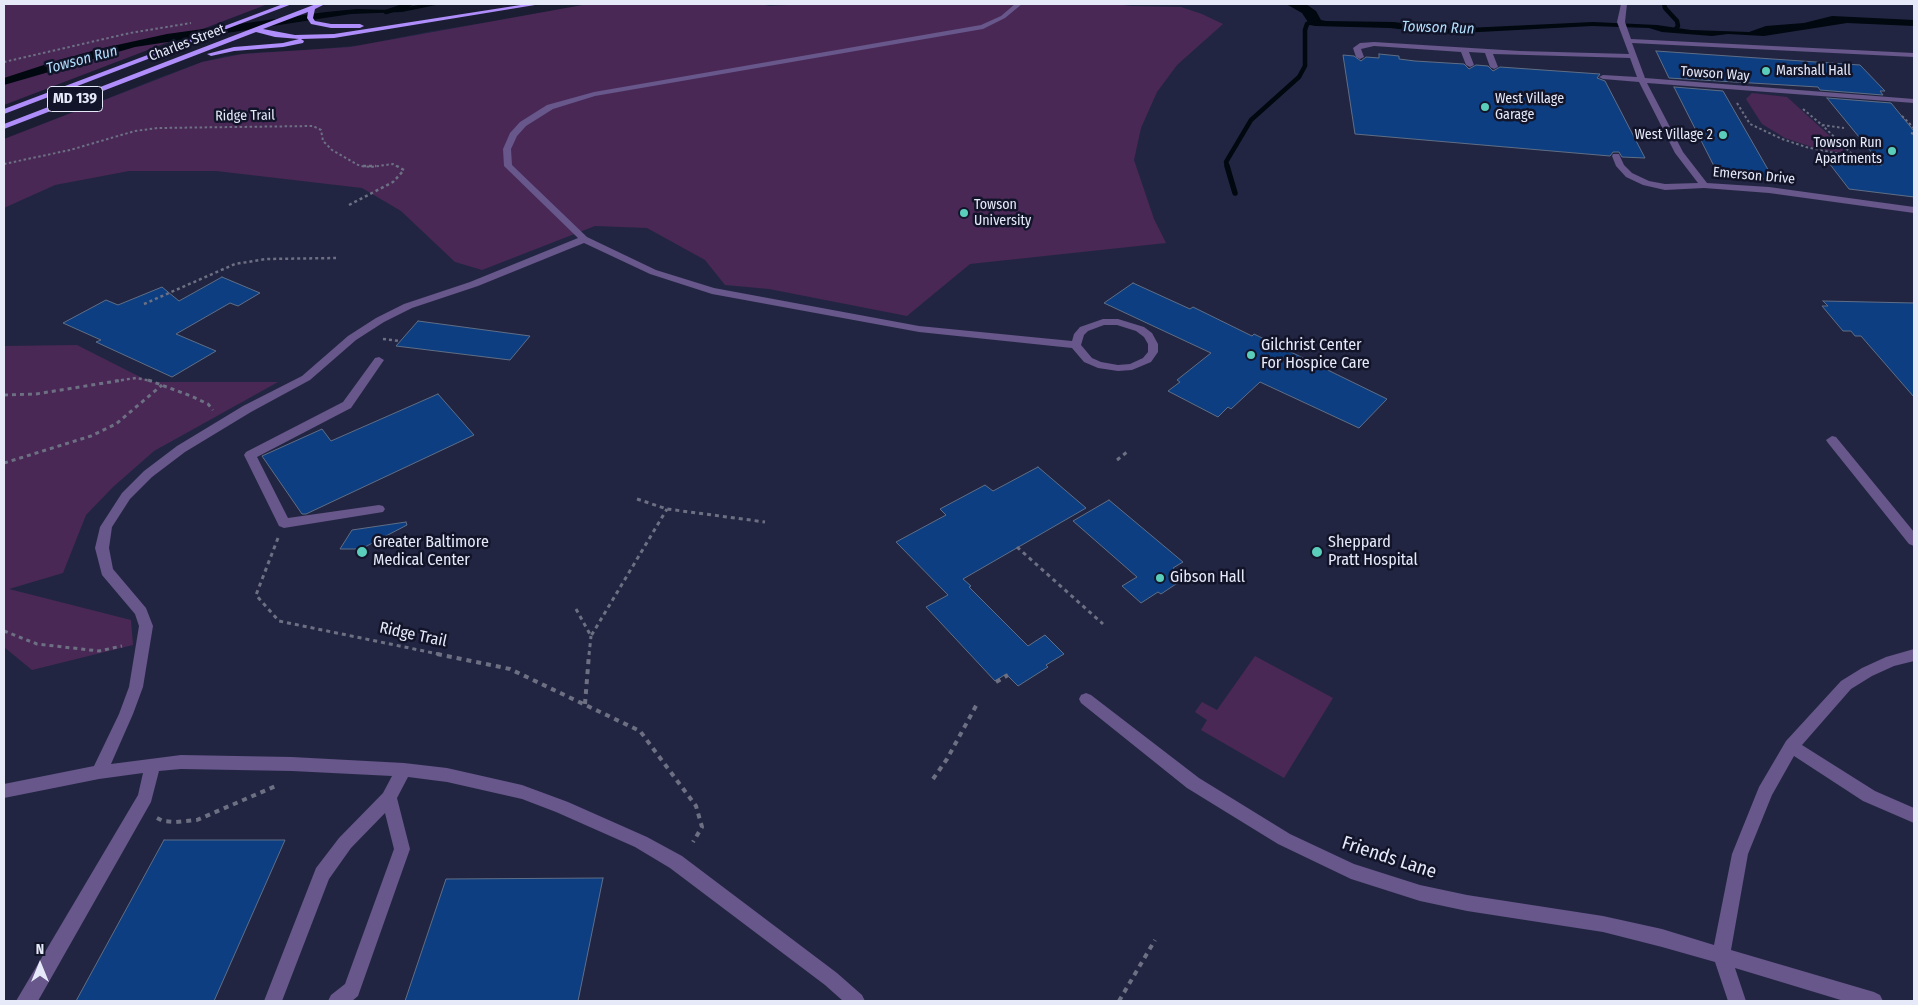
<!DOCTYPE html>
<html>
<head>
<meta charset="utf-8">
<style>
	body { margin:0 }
	#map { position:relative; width:1918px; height:1005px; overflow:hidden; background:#1b1e33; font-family:"Fira Sans Condensed",sans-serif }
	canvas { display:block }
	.frame { position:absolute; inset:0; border:5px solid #e6e9f8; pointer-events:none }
	.north { position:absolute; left:15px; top:940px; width:50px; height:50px; -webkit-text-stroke:4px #121429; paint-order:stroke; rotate:0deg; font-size:14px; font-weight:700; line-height:20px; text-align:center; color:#e6e9f8 }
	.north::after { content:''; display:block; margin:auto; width:18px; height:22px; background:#e6e9f8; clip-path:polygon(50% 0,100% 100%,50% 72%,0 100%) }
</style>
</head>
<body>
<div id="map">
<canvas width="1918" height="1005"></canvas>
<div class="frame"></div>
<div class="north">N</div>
</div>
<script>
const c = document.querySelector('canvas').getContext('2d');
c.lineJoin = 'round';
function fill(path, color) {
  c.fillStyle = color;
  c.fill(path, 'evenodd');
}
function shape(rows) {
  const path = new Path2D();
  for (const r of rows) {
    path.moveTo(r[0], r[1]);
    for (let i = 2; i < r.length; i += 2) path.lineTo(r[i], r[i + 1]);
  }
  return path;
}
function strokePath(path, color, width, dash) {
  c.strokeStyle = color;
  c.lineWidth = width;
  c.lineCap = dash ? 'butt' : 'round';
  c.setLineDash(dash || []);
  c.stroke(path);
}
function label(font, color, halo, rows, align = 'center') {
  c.font = font + ' "Fira Sans Condensed",sans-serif';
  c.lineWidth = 5;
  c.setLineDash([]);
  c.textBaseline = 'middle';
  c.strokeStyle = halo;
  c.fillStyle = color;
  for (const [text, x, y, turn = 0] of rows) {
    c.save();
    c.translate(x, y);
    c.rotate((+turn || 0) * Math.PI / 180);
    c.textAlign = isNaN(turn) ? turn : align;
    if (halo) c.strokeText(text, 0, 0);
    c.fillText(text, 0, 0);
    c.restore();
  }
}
fill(shape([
	[603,4,1914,4,1914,1001,4,1001,4,140,158,78,202,62,225,56,262,52,298,51,362,45,432,31]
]), '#222541');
fill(shape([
	[4,4,268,4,4,105],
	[588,4,761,4,769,6,804,4,1116,4,1130,6,1181,7,1202,14,1223,24,1177,65,1157,92,1141,128,1134,160,1154,219,1166,243,970,264,907,316,769,289,725,285,705,260,647,228,595,226,482,270,455,262,401,211,362,188,285,179,216,171,129,171,55,185,4,208,4,139,202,62,242,54,350,47],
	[1752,93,1787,97,1843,148,1842,153,1812,147,1785,138,1762,124,1746,99],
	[77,345,150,382,278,382,154,451,113,487,86,515,63,573,9,589,131,620,133,645,32,670,4,647,4,346],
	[1255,656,1333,698,1284,778,1201,730,1207,720,1195,712,1202,702,1217,710]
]), '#492856');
fill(shape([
	[424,4,441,4,402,12,351,14,135,47,4,85,4,78,53,62,99,49,167,34,326,12,357,9,392,10],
	[1286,4,1306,4,1316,11,1321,20,1326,21,1394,22,1446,29,1593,22,1657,25,1691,30,1749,32,1766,26,1804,23,1832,16,1914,20,1914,26,1847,23,1764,36,1728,34,1712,36,1662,32,1649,28,1592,26,1442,34,1390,28,1315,26,1310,25,1302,13]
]), '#01080f');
strokePath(shape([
	[1664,4,1665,8,1677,21,1678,26,1675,30],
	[386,12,410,4],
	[1228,168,1226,162,1251,120,1299,77,1305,66,1305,30,1307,24,1315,20]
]), '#01080f', 4.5);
strokePath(shape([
	[1227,166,1235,193]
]), '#01080f', 5.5);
const building = shape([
	[1656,51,1860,65,1885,91,1880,91,1883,95,1820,90,1818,87,1669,78,1656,51],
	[1379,54,1399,56,1399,59,1415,61,1464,64,1469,69,1476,65,1488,66,1493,71,1500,67,1600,74,1597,78,1605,81,1645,158,1622,157,1619,152,1613,152,1610,156,1355,134,1343,55,1354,56,1361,61,1366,57,1379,58,1379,54],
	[1674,87,1723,91,1774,180,1718,174,1674,87],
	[1827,98,1891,103,1914,131,1914,197,1849,189,1829,163,1882,165,1827,98],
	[222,277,260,293,238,306,230,303,176,334,216,351,172,377,96,342,101,340,63,323,106,300,118,305,162,287,179,301,222,277],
	[1133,283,1190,309,1193,307,1252,336,1254,334,1387,399,1359,428,1260,382,1231,409,1228,407,1218,417,1168,391,1180,382,1177,380,1211,353,1104,303,1133,283],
	[1823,301,1914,303,1914,397,1861,336,1855,336,1851,331,1843,331,1822,306,1828,306,1823,301],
	[418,321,530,336,510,360,396,346,418,321],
	[438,394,474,435,306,514,302,514,262,456,322,429,331,441,438,394],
	[1038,467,1086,508,963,579,971,586,969,587,1028,646,1045,635,1064,654,1046,665,1048,667,1018,686,1006,674,995,681,926,607,948,595,896,542,946,515,940,509,985,485,993,491,1038,467],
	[1109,500,1183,562,1173,568,1185,578,1161,594,1158,592,1141,603,1122,586,1137,577,1073,521,1109,500],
	[406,522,407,525,361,549,340,549,352,530,406,522],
	[164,840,285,840,214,1001,76,1001,164,840],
	[603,878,578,1001,405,1001,446,879,603,878]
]);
fill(building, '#0d3e81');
strokePath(building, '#5f6e86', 1);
strokePath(shape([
	[4,62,130,33,191,23],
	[1737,103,1750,124,1782,139,1806,147,1855,157,1822,125],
	[1803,109,1822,125,1844,128],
	[1902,116,1914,128],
	[1911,133,1914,134],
	[4,164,70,150,135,131,158,128,313,126,321,130,323,141,332,150,360,166,371,167,393,164,400,168]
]), '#6d7083', 2, [2.5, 2.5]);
strokePath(shape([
	[363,166,376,166],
	[349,205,393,182,404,170,397,166],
	[144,304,235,264,266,259,336,258],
	[383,339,400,341],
	[115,381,136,378,152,381]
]), '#6d7083', 2.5, [3, 3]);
strokePath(shape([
	[148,380,191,396,208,404,213,410],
	[4,395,36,394,123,380],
	[1117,460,1127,452],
	[4,463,91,436,116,424,162,385],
	[637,499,667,509,765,522],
	[278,538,256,595,279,621,443,655],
	[1017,547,1103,624],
	[576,609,591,636,667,509],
	[4,631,37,644,99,651,122,646],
	[589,655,591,636]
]), '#6d7083', 3, [4, 4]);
strokePath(shape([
	[437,654,510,669,640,731,696,806,702,827,693,842],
	[996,682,1008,675],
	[585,704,589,654],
	[933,779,947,759,977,704],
	[157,818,163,821,176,822,197,820,278,785],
	[1119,1001,1155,940]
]), '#6d7083', 4, [5, 5]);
fill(shape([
	[1015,4,1022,4,1005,18,983,29,595,96,553,109,526,126,517,136,511,149,512,165,587,237,656,270,714,288,919,326,1072,341,1074,334,1080,327,1103,319,1118,319,1144,327,1152,333,1158,344,1158,352,1151,362,1132,370,1118,371,1098,368,1084,362,1072,348,919,332,712,294,650,274,584,243,478,286,412,308,384,322,356,340,310,380,251,412,185,452,152,477,130,499,112,527,109,548,113,569,146,608,153,626,143,687,133,714,111,764,181,755,292,757,404,763,447,768,522,785,568,802,647,837,682,856,837,973,862,995,865,1001,843,1001,825,985,670,868,635,847,556,812,522,799,447,782,408,777,397,798,410,849,358,996,352,1001,328,1001,331,995,345,984,394,849,385,813,351,848,329,879,282,1001,264,1001,316,868,339,838,383,793,392,776,292,771,181,769,159,771,151,802,38,1001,16,1001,138,795,143,773,99,779,4,798,4,784,94,766,119,714,129,687,139,626,135,614,102,575,95,548,100,527,122,493,144,471,177,446,243,406,302,376,348,336,376,318,404,304,470,282,578,238,504,166,503,149,510,133,520,122,547,105,594,92,981,25,1001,16,1015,4],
	[1104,325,1117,325,1136,331,1144,337,1148,344,1148,352,1143,358,1130,364,1118,365,1101,362,1092,358,1081,345,1084,335,1088,331,1104,325],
	[1621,4,1627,4,1625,22,1631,39,1914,53,1914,57,1632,43,1645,78,1914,99,1914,103,1647,83,1683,152,1707,183,1769,187,1914,207,1914,213,1769,193,1704,188,1665,190,1643,185,1626,177,1616,166,1612,156,1613,154,1619,154,1624,165,1632,173,1649,181,1665,184,1698,183,1675,153,1639,82,1603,79,1599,77,1603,75,1637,77,1630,58,1493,54,1498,67,1494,69,1490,67,1485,53,1469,52,1474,65,1470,67,1466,65,1461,52,1374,46,1361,49,1364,57,1360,59,1356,57,1353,48,1360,43,1374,42,1520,51,1629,54,1617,22,1621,4],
	[379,357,384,360,351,408,257,457,288,518,379,505,383,506,385,509,383,512,284,528,279,526,244,455,246,452,343,402,375,358,379,357],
	[1832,436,1836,437,1914,532,1914,546,1909,544,1828,443,1826,440,1832,436],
	[1914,649,1914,661,1894,666,1872,676,1851,689,1802,745,1875,791,1914,808,1914,823,1863,801,1794,756,1772,795,1748,854,1731,950,1874,992,1880,995,1883,1001,1844,1001,1735,968,1746,1001,1728,1001,1715,962,1662,947,1603,932,1467,911,1420,901,1351,879,1278,844,1187,788,1081,703,1079,699,1081,695,1086,693,1091,695,1199,778,1290,834,1354,864,1420,885,1467,895,1603,916,1662,929,1714,945,1732,854,1759,787,1786,741,1841,681,1862,668,1886,657,1914,649]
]), '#67578b');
fill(shape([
	[283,4,292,4,4,114,4,109,283,4],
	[316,4,325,4,315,9,313,18,315,21,331,24,360,24,364,26,360,28,331,28,311,24,307,18,308,12,263,29,295,35,334,34,527,4,541,4,334,38,301,39,304,41,303,43,283,47,234,51,211,56,207,54,234,47,283,43,299,39,275,37,256,32,4,129,4,124,316,4]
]), '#af8dfa');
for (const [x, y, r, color] of [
	[1766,71,5,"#5bcebb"],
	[1485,107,5,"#5bcebb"],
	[1723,135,5,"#5bcebb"],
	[1892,151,5,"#5bcebb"],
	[964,213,5,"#5bcebb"],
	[1251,355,5,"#5bcebb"],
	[362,552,6,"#5bcebb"],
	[1317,552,6,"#5bcebb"],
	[1160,578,5,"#5bcebb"]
]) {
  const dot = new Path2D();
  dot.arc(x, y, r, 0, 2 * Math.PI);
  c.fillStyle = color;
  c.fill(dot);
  strokePath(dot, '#121429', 2);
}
label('14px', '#e6e9f8', '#121429', [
	["Charles Street",187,43,-21],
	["Towson Way",1715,74,4],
	["Ridge Trail",245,116,-1],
	["Emerson Drive",1754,176,5]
]);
label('14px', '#e6e9f8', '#121429', [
	["Marshall Hall",1776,71],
	["West Village",1495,99],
	["Garage",1495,115],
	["West Village 2",1713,135,"right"],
	["Towson Run",1882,143,"right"],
	["Apartments",1882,159,"right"],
	["Towson",974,205],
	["University",974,221]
], 'left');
label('italic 15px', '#b2defc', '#121429', [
	["Towson Run",1438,28,2],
	["Towson Run",82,60,-15]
]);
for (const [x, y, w] of [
	[75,99,55]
]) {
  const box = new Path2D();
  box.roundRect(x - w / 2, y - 12.5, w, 25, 4);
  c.fillStyle = '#121429';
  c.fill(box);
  strokePath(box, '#e6e9f8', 1);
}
label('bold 15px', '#e6e9f8', null, [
	["MD 139",75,99]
]);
label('16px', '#e6e9f8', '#121429', [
	["Gilchrist Center",1261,346],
	["For Hospice Care",1261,364],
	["Greater Baltimore",373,543],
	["Medical Center",373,561],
	["Sheppard",1328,543],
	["Pratt Hospital",1328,561],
	["Gibson Hall",1170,578]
], 'left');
label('16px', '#e6e9f8', '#121429', [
	["Ridge Trail",413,635,12]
]);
label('19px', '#e6e9f8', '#121429', [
	["Friends Lane",1389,858,18]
]);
</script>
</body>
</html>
